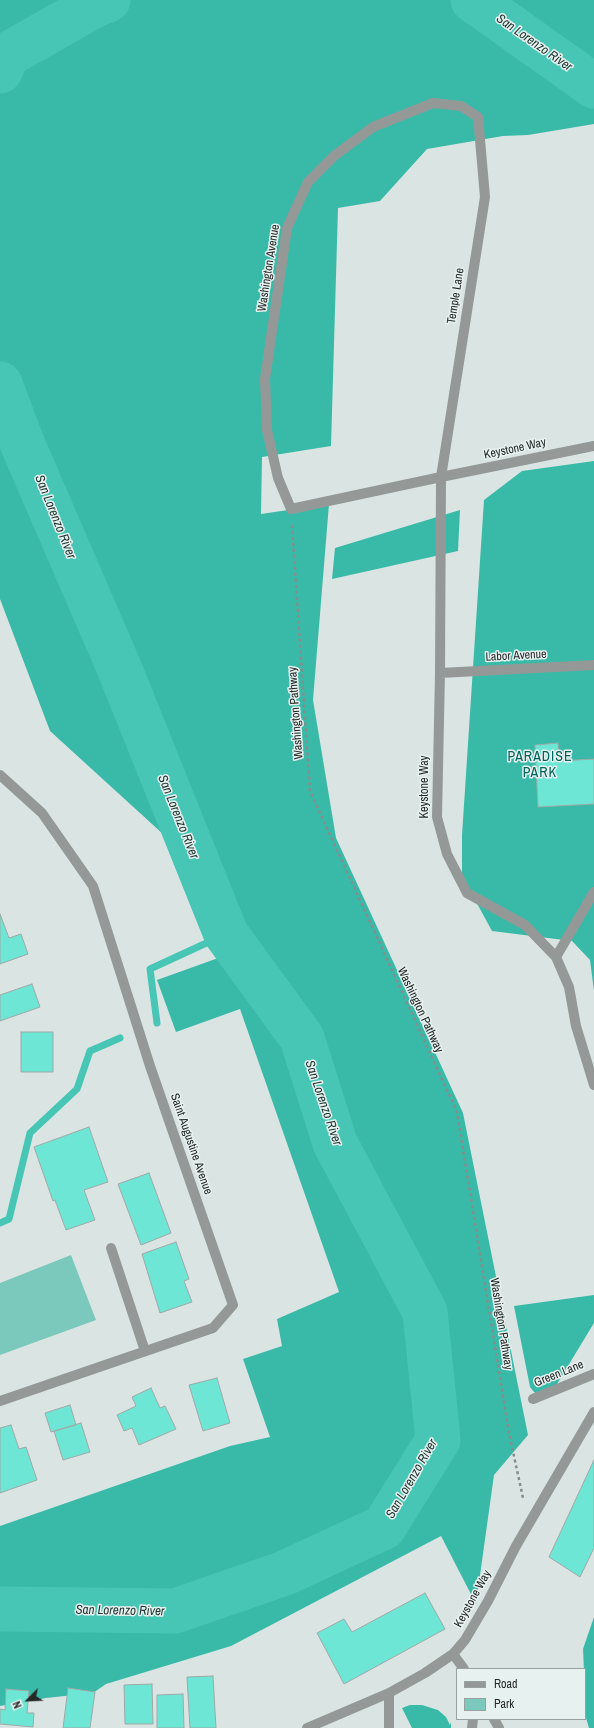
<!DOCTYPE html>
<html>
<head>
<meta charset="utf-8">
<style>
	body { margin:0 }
	#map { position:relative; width:594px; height:1728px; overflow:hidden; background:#dae5e3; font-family:"Archivo Narrow",sans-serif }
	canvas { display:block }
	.legend { position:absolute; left:456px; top:1668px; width:130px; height:52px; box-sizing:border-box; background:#e7f2f0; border:1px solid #99a1a0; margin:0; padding:5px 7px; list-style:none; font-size:12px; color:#242827 }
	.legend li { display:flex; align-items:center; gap:8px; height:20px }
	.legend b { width:20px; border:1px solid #99a1a0 }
	.north { position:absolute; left:8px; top:1680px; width:40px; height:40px; -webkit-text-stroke:3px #e7f2f0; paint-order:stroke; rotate:246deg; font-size:11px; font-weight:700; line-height:16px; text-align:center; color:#242827 }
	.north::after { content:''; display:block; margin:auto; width:14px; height:18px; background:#242827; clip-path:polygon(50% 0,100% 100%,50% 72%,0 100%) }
</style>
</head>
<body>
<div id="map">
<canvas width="594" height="1728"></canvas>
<ul class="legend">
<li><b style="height:5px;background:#949998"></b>Road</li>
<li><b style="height:11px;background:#7bc8bc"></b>Park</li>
</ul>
<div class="north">N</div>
</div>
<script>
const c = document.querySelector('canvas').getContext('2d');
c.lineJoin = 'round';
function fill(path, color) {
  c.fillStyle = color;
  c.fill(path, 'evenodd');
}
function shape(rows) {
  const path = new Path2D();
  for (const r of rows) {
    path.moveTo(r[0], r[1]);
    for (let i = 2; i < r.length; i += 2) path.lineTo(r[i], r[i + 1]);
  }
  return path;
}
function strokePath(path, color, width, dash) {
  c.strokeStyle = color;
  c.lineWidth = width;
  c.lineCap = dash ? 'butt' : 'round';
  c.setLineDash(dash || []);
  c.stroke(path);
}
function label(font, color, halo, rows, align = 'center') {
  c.font = font + ' "Archivo Narrow",sans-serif';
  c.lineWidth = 3;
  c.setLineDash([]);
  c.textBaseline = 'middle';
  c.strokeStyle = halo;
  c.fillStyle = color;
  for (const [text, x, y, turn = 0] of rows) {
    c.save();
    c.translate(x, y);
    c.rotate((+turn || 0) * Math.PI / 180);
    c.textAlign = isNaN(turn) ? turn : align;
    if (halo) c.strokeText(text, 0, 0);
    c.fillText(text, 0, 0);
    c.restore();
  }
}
fill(shape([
	[71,1255,96,1320,0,1355,0,1283]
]), '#7bc8bc');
fill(shape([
	[0,0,594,0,594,124,528,135,503,136,427,149,380,201,338,208,331,446,262,457,261,514,329,504,313,700,336,838,463,1113,528,1435,494,1475,476,1604,441,1536,231,1646,106,1684,93,1693,46,1698,0,1706,0,1526,230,1446,270,1437,243,1359,282,1346,277,1319,339,1292,240,1009,176,1032,157,980,221,957,186,855,50,731,0,599],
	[594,461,594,991,590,960,572,941,492,931,462,876,462,835,484,500,522,471],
	[460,510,458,551,332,579,335,548],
	[594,1295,594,1323,554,1389,537,1394,534,1392,530,1387,514,1306],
	[594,1617,594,1728,589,1728,586,1718,583,1649],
	[410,1705,422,1705,438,1710,446,1717,450,1725,451,1722,451,1728,412,1728,402,1708]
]), '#39baa9');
strokePath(shape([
	[157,1023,150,969,226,934],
	[0,1223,9,1219,30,1133,77,1089,90,1051,120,1038]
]), '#48c6b5', 7);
strokePath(shape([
	[473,0,594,86],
	[0,71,7,55,97,4,108,0],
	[0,384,22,443,118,665,226,934,302,1038,335,1143,425,1312,438,1440,384,1527,285,1573,175,1611,0,1609]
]), '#48c6b5', 45);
const building = shape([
	[558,743,559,761,594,759,594,804,538,807,535,745,558,743],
	[0,914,9,938,21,934,28,954,0,964,0,914],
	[32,984,40,1007,0,1021,0,995,32,984],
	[21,1032,53,1032,53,1072,21,1072,21,1032],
	[89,1127,108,1182,84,1190,95,1220,66,1230,55,1200,53,1201,34,1147,89,1127],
	[149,1173,171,1233,141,1245,118,1184,149,1173],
	[176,1242,189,1279,184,1281,192,1302,160,1313,142,1254,176,1242],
	[217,1378,230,1423,203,1431,189,1385,217,1378],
	[151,1388,160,1408,165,1406,176,1429,139,1445,132,1428,124,1431,117,1415,136,1406,132,1397,151,1388],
	[70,1405,76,1425,51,1432,45,1413,70,1405],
	[81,1423,90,1452,63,1460,54,1431,81,1423],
	[11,1425,19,1449,26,1447,37,1480,0,1493,0,1428,11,1425],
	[594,1460,594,1548,580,1577,549,1557,594,1460],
	[425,1593,445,1629,344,1684,317,1633,344,1619,352,1632,425,1593],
	[213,1676,216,1728,190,1728,187,1677,213,1676],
	[152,1684,153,1724,125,1724,124,1685,152,1684],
	[68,1688,95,1692,90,1728,63,1728,68,1688],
	[6,1689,29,1691,27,1713,34,1713,33,1727,0,1724,0,1709,5,1710,6,1689],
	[183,1694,184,1728,157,1728,157,1695,183,1694]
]);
fill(building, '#6de6d5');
strokePath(building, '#9fa9a7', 1);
strokePath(shape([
	[292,525,310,791,457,1112,509,1433,523,1498]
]), '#868e8c', 2.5, [3, 3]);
strokePath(shape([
	[111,1248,145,1351]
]), '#949998', 10);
strokePath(shape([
	[594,446,441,477,291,509,278,478,267,430,265,379,287,228,308,182,334,156,373,127,433,103,461,106,478,117,485,197,441,477,440,673,437,817,447,854,467,893,525,925,556,957,569,987,576,1026,594,1085],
	[440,673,594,665],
	[0,775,42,813,93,886,150,1066,233,1305,213,1328,0,1401],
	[556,957,594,892],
	[533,1399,594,1374],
	[453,1654,464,1669],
	[494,1719,499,1728],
	[307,1728,389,1693,425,1673,453,1654,465,1640,488,1601,516,1546,594,1412],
	[389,1728,389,1693],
	[472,1728,473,1719]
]), '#949998', 10);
label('12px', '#242827', '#e7f2f0', [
	["Washington Avenue",269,268,-81],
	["Temple Lane",456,296,-81],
	["Keystone Way",515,449,-12],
	["Labor Avenue",516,656,-3],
	["Washington Pathway",296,713,-94],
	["Keystone Way",425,787,-90],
	["Washington Pathway",420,1010,65],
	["Saint Augustine Avenue",191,1144,71],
	["Washington Pathway",501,1324,81],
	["Green Lane",559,1374,-22],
	["Keystone Way",473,1599,-61]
]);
label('italic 13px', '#1d322f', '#e7f2f0', [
	["San Lorenzo River",534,43,35],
	["San Lorenzo River",55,517,68],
	["San Lorenzo River",178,817,68],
	["San Lorenzo River",323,1103,71],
	["San Lorenzo River",412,1479,-60],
	["San Lorenzo River",120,1611,1]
]);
c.letterSpacing = '1px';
label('14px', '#006258', '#e7f2f0', [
	["PARADISE",540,757],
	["PARK",540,773]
]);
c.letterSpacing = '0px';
</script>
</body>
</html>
